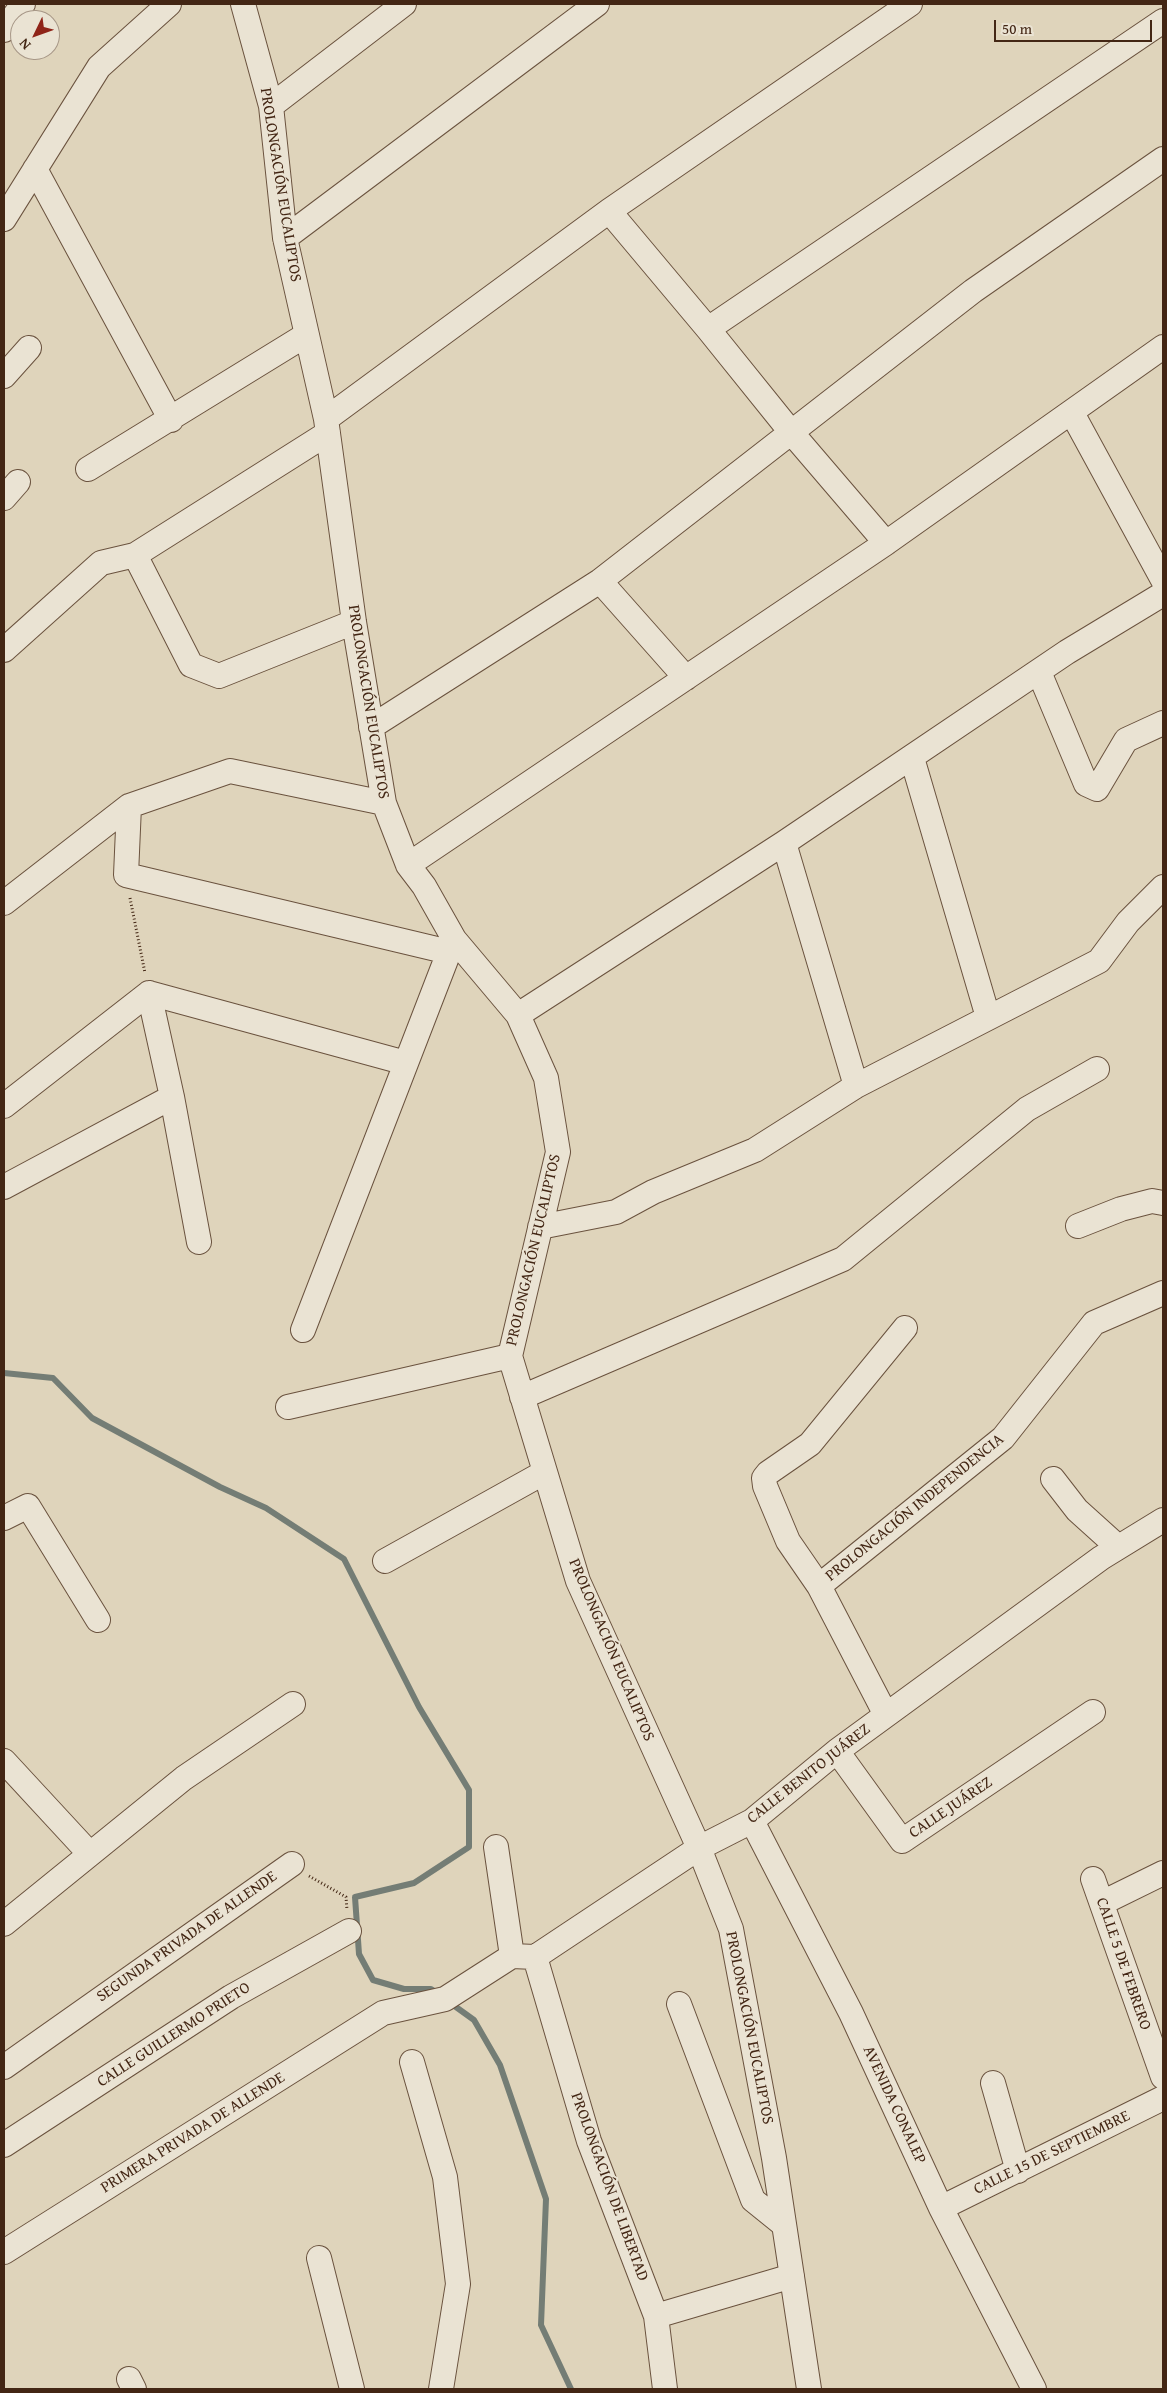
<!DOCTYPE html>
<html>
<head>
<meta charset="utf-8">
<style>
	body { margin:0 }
	#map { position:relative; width:1167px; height:2393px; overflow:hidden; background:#dfd4bb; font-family:"Gentium Book Plus",serif }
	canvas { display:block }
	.frame { position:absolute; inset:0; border:5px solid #432614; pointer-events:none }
	.north { position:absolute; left:10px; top:10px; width:50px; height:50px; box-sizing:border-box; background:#eae3d3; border:1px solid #a79787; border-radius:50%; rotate:228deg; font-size:14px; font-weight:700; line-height:20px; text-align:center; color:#432614 }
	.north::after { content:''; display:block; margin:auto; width:18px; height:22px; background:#8f2418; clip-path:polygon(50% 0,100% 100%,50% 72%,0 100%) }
	.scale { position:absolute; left:994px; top:20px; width:158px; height:22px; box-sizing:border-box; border:2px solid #432614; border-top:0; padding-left:6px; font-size:15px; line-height:18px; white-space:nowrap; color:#432614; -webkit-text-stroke:4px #eae3d3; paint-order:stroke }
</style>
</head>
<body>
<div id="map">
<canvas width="1167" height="2393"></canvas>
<div class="frame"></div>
<div class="north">N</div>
<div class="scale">50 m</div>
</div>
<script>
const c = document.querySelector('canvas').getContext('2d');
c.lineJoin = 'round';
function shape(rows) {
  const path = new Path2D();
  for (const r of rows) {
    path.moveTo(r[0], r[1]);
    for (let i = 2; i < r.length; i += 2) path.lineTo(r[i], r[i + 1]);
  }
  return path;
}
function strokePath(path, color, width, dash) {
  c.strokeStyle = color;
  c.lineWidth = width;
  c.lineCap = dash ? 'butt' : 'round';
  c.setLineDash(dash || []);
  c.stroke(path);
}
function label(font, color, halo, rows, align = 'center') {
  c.font = font + ' "Gentium Book Plus",serif';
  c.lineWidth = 4;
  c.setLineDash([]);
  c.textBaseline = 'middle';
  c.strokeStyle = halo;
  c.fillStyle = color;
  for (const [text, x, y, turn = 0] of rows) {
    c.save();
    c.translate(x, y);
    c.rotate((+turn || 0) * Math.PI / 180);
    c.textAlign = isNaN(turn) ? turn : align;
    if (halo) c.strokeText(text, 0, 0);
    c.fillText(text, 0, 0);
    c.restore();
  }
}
strokePath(shape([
	[4,1373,53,1378,92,1418,220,1487,266,1508,344,1559,419,1707,469,1790,469,1847,414,1883,355,1897,359,1954,373,1980,404,1989,431,1989,439,1994],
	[449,2002,474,2020,500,2065,546,2199,541,2325,571,2389]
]), '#747d75', 6);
const minor = shape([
	[243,4,271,106,285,238,326,419,354,622,384,803,408,865,424,886,454,939,518,1015,546,1078,558,1152,510,1356,578,1581,699,1848,731,1929,774,2158,809,2389],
	[4,30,23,4],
	[271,106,404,4],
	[35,169,171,420],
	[609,211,708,329,791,432,886,543],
	[4,219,99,67,169,4],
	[285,238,597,4],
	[708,329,1163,21],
	[4,376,29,348],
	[1072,413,1163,580],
	[326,419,609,211,910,4],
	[88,469,306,335],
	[4,498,18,482],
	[135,555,328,433],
	[600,581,686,678],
	[4,650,101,563,135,555,191,665,219,676,354,622],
	[1039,672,1086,784,1097,789,1126,740,1163,723],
	[371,727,600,581,973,291,1163,159],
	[912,758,988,1017],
	[129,806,126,875,449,952],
	[784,843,856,1086],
	[408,865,886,543,1163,347],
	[4,903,129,806,230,771,384,803],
	[149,993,406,1063],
	[149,993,172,1097,199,1242],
	[518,1015,784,843,1067,652,1163,594],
	[4,1106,149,993],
	[4,1187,172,1097],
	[1078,1226,1121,1209,1152,1201,1163,1203],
	[540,1227,616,1212,653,1192,755,1150,856,1086,1099,961,1128,922,1163,887],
	[303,1330,454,939],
	[522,1397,843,1259,1027,1109,1097,1069],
	[288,1407,510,1356],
	[1053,1479,1077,1510,1118,1547],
	[4,1518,28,1506,98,1620],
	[385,1561,545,1472],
	[819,1586,1003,1438,1094,1323,1163,1293],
	[886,1715,819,1586,788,1541,765,1486,764,1478,768,1473,810,1444,905,1328],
	[837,1751,902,1841,1093,1712],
	[4,1761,90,1854],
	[752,1821,851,2013,941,2208,1034,2389],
	[496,1847,512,1956],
	[1093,1879,1163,2077],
	[1102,1903,1163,1873],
	[4,1924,184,1778,293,1704],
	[535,1957,589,2141,656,2316,665,2389],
	[679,2004,753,2200,784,2225],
	[412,2062,445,2177,458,2284,441,2389],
	[4,2067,292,1864],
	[993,2083,1018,2171],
	[4,2145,231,1997,349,1931],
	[941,2208,1163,2098],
	[4,2252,383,2013,445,1999,512,1956,535,1957,699,1848,752,1821,837,1751,1101,1558,1163,1520],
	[319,2258,352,2389],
	[656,2316,792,2276],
	[129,2379,134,2389]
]);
strokePath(minor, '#6a523e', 26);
strokePath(shape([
	[130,898,145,973],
	[309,1876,346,1897,347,1910]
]), '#432614', 3, [1, 2.5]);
strokePath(minor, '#eae3d3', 24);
label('16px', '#432614', '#eae3d3', [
	["PROLONGACIÓN EUCALIPTOS",280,185,81],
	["PROLONGACIÓN EUCALIPTOS",368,702,81],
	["PROLONGACIÓN EUCALIPTOS",534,1250,-77],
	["PROLONGACIÓN INDEPENDENCIA",915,1508,-39],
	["PROLONGACIÓN EUCALIPTOS",611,1650,67],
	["CALLE BENITO JUÁREZ",809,1774,-38],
	["CALLE JUÁREZ",951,1808,-34],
	["SEGUNDA PRIVADA DE ALLENDE",187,1937,-35],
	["CALLE 5 DE FEBRERO",1123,1964,71],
	["PROLONGACIÓN EUCALIPTOS",749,2028,79],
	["CALLE GUILLERMO PRIETO",174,2035,-33],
	["AVENIDA CONALEP",894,2105,65],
	["PRIMERA PRIVADA DE ALLENDE",193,2133,-32],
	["CALLE 15 DE SEPTIEMBRE",1052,2153,-26],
	["PROLONGACIÓN DE LIBERTAD",609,2187,70]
]);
</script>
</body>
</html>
